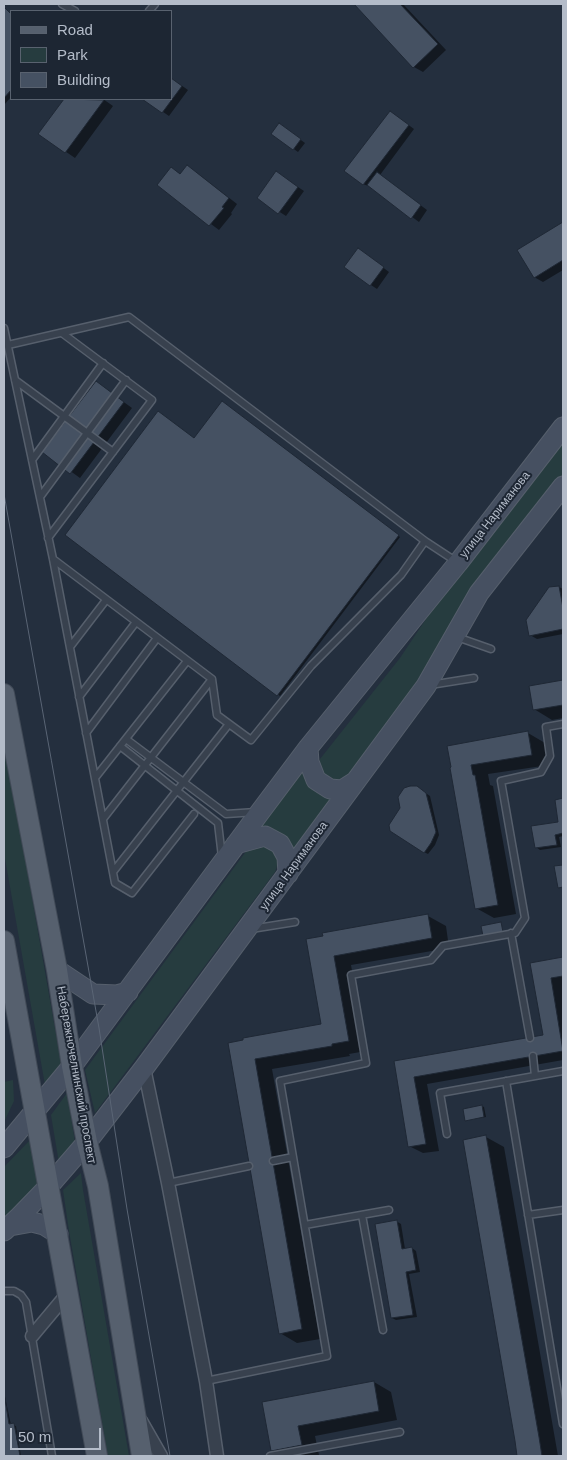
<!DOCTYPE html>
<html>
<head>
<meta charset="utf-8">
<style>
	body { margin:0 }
	#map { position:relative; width:567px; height:1460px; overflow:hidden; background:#242f3e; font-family:Helvetica,sans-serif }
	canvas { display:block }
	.frame { position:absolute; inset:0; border:5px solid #b4bcc9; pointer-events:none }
	.legend { position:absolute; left:10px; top:10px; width:162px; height:90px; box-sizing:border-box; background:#1d2633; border:1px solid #59626f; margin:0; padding:6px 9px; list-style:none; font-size:15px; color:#b4bcc9 }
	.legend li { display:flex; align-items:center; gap:10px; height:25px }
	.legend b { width:25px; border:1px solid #59626f }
	.scale { position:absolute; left:10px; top:1428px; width:91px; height:22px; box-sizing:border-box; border:2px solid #b4bcc9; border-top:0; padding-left:6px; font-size:15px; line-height:18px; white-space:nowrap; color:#b4bcc9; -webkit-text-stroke:4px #1d2633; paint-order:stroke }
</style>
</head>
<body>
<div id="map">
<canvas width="567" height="1460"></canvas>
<div class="frame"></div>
<ul class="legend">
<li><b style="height:6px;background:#56606e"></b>Road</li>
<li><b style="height:14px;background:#263c3f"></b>Park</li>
<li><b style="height:14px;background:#455162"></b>Building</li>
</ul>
<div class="scale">50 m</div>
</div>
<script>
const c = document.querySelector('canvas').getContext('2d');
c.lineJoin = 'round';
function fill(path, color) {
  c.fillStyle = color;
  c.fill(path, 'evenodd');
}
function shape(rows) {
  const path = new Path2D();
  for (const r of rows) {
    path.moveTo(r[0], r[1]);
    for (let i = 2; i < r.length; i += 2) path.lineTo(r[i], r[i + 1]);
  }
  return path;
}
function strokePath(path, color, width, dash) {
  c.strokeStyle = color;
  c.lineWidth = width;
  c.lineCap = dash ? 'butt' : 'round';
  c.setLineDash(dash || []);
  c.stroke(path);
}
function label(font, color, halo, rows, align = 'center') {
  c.font = font + ' Helvetica,sans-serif';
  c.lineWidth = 4;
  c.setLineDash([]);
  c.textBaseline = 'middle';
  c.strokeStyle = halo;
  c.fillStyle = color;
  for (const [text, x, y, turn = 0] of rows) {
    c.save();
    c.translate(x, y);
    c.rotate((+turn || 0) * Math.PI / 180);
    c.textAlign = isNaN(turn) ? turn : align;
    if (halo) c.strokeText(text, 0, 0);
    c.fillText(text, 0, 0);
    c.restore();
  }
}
fill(shape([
	[563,440,563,474,488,569,411,690,352,775,337,784,322,776,319,766,320,759,400,658,442,595],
	[4,738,61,1063,45,1085,4,853],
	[304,769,305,778,314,790,335,797,296,855,283,835,267,828,256,831],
	[261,844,269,847,277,854,278,863,275,872,95,1113,85,1070,250,846],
	[13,1080,14,1101,4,1122,4,1082],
	[67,1093,75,1142,59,1163,51,1115],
	[30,1140,39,1184,4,1218,4,1167],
	[81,1173,83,1190,129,1456,108,1456,69,1231,63,1190]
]), '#263c3f');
fill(shape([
	[355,4,403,4,446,50,423,72,414,67],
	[4,7,11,14,11,97,4,105],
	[171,78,188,90,169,116,144,99,171,99],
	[65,99,103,99,113,106,75,158,40,134],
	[391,112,414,129,380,175,427,210,419,222,371,187,363,184],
	[283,127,305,143,298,152,273,134],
	[171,168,181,174,196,172,237,204,231,213,232,214,219,230,159,185],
	[283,177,304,191,286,216,258,198],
	[563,223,563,270,543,282,534,277,518,250],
	[365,254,389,272,377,289,371,285],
	[96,382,132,408,80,478,44,452],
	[222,403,400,537,280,696,66,535,195,440],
	[559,587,563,589,563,634,537,639,530,635],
	[563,682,563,718,552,720,534,709,531,687],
	[528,733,545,743,549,765,488,774,490,785,493,786,516,914,494,918,476,908,453,768],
	[421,790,430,796,439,835,435,845,428,854,424,852],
	[563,799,563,836,559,837,561,847,540,850,536,847,560,823,556,801],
	[428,916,446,926,449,948,351,965,366,1051,349,1054,350,1056,272,1069,320,1339,297,1343,280,1333,229,1044,323,1025,308,940],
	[563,958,563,1060,427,1084,439,1151,423,1153,409,1146,395,1062,544,1036,532,964],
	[482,1106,484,1107,486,1117,467,1120],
	[486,1137,504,1147,558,1456,519,1456,464,1141],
	[396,1221,401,1224,405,1249,412,1248,416,1251,420,1272,409,1274,417,1317,396,1320,392,1318],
	[374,1382,391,1392,397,1420,315,1436,319,1455,310,1456,283,1456,272,1450,263,1403],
	[4,1392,11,1425,16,1426,21,1456,4,1456]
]), '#0007');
const building = shape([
	[354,4,400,4,438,44,413,68,354,4],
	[4,7,11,14,11,90,4,98,4,7],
	[171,78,182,86,162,113,142,99,171,99,171,78],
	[64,99,104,100,65,153,38,134,64,99],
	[390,111,409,125,363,185,344,171,390,111],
	[279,123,301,139,293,150,271,134,279,123],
	[187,165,229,198,222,207,224,208,209,226,157,185,171,167,180,174,187,165],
	[276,171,298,187,278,214,257,198,276,171],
	[377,172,421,205,411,219,367,185,377,172],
	[563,222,563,260,534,278,517,250,563,222],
	[358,248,384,267,370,286,344,267,358,248],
	[96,381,124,402,70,474,42,452,96,381],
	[222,401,399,535,277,696,65,535,158,411,194,438,222,401],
	[559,586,563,608,563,629,529,636,526,620,549,587,559,586],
	[563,680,563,705,533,710,529,686,563,680],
	[528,731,532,755,471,765,473,775,475,775,498,905,475,909,450,768,451,767,447,746,528,731],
	[410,786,417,786,426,793,436,832,431,843,424,853,390,831,389,825,400,808,398,797,404,788,410,786],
	[563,798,563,833,555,835,557,845,535,848,531,826,558,822,555,800,563,798],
	[563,865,563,887,558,888,554,866,563,865],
	[428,914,432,938,334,956,349,1041,332,1044,332,1046,255,1059,302,1329,279,1334,228,1043,243,1040,243,1038,321,1024,306,939,323,936,322,933,428,914],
	[501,922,503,932,483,936,481,926,501,922],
	[563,957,563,976,551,978,563,1051,414,1077,426,1144,408,1147,394,1061,543,1035,530,963,563,957],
	[482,1105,484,1117,465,1121,463,1109,482,1105],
	[486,1135,539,1437,542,1456,517,1456,515,1441,463,1140,486,1135],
	[397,1220,402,1249,412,1247,416,1270,406,1272,413,1315,391,1318,375,1224,397,1220],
	[374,1381,379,1411,298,1426,302,1445,271,1451,262,1402,374,1381],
	[4,1393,9,1424,14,1423,20,1456,4,1456,4,1393]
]);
fill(building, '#455162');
strokePath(building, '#1f2835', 1);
const lane = shape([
	[62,4,75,11],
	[149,11,155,4],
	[4,328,53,559,115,883,132,893,194,814],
	[8,345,129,317,425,541],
	[15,380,113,452],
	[32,460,103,363],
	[40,497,126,380],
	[48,538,152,400,62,333],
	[53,559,212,679,217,715,251,740,311,666,401,575,425,541,457,562],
	[457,637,491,649],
	[70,647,106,600],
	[430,685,474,678],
	[79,697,136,622],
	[86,733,157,638],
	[126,739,226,814,256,812],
	[120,746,218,823,222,857],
	[95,778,187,661],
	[103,819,212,679],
	[113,872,229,724],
	[251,929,295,922],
	[511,933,530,1038],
	[533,1056,535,1076],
	[506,1081,563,1424],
	[447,1134,440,1093,563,1071],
	[273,1161,293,1157],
	[168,1183,249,1166],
	[362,1215,383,1330],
	[528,1215,563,1210],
	[305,1225,389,1210],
	[4,1291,14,1291,21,1295,26,1302,52,1456],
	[206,1381,327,1356,280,1081,366,1063,351,975,431,960,443,946,515,933,525,918,501,781,541,772,550,756,546,727,563,724],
	[270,1456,400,1432]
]);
const street = shape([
	[144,1068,168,1183,206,1381,217,1456],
	[32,1336,68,1293],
	[141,1421,161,1456]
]);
const secondary = shape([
	[308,748,309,762,316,780,330,789,342,790,356,781],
	[236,844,265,836,280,844,287,857,288,874],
	[57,970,93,994,117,995,128,992],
	[4,1148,72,1066,260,812,308,748,458,563,563,427],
	[10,1226,32,1222,44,1225,58,1234],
	[4,1231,18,1218,48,1187,87,1142,144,1068,426,686,479,593,563,486]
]);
const primary = shape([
	[4,694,57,970,72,1066,87,1142,98,1186,142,1456],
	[4,941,97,1456]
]);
strokePath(lane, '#565f6c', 9);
strokePath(street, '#565f6c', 15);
strokePath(secondary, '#565f6c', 21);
strokePath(primary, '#414a57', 22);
strokePath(lane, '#38414e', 6);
strokePath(street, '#38414e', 12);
strokePath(secondary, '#465061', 19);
strokePath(primary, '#56606e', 20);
strokePath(shape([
	[4,494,99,1028,127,1209,170,1456]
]), '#5a6575', 1);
label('12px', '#b4bcc9', '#1d2633', [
	["улица Нариманова",495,515,-52],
	["улица Нариманова",294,866,-54],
	["Набережночелнинский проспект",76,1075,80]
]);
</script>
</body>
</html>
